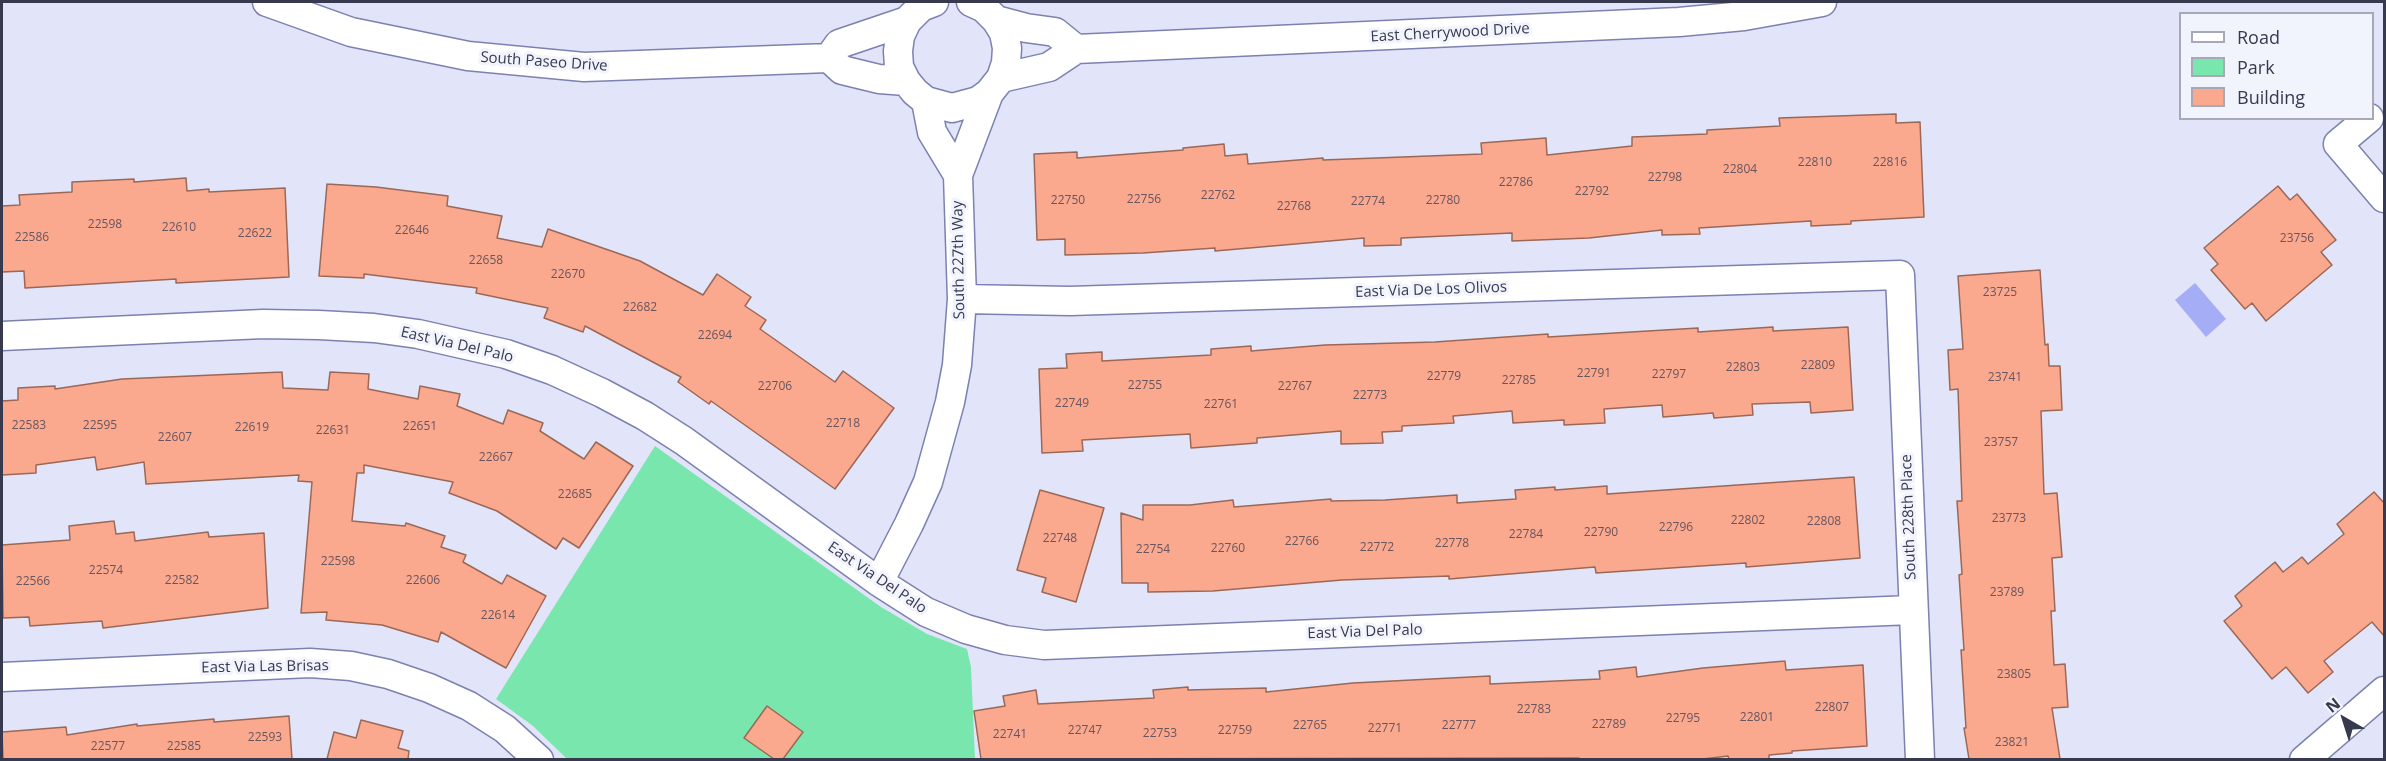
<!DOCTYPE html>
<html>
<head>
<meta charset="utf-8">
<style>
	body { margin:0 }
	#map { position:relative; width:2386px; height:761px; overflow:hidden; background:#e2e5fa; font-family:"Open Sans",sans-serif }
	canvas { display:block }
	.frame { position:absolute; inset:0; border:3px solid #37394e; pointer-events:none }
	.legend { position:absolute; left:2179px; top:12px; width:195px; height:108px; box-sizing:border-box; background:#f1f3fd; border:2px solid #a7a9b7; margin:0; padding:8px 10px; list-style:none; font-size:18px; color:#37394e }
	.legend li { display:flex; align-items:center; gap:12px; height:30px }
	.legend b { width:30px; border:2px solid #a7a9b7 }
	.north { position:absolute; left:2314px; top:689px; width:60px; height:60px; -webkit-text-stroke:4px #f1f3fd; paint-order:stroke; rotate:321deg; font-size:16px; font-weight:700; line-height:24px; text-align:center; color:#37394e }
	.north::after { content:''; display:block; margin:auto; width:21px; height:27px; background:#37394e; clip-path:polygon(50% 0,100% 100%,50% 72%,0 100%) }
</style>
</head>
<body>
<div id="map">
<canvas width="2386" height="761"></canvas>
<div class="frame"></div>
<ul class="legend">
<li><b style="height:8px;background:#fff"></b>Road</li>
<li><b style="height:16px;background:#79e6ad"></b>Park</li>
<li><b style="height:16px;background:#fba98e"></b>Building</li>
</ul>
<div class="north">N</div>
</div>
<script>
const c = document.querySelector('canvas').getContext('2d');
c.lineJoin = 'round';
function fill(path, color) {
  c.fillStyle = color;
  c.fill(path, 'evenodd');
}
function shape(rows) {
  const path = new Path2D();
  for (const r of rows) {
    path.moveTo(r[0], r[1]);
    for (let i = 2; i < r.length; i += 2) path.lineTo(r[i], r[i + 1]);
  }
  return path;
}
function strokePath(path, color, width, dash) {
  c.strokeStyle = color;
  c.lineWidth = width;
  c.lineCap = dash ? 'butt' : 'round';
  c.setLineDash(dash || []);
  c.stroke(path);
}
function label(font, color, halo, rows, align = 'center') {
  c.font = font + ' "Open Sans",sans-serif';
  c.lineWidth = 6;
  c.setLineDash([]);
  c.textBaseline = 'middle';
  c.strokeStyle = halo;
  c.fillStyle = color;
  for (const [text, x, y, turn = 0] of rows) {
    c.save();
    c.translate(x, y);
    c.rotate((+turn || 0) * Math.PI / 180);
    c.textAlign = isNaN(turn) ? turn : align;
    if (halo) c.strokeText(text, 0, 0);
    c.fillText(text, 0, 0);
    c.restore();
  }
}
fill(shape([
	[655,446,881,607,927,634,967,649,971,667,975,759,567,759,533,726,496,699]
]), '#79e6ad');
fill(shape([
	[2195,283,2226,319,2206,337,2175,300]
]), '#a6adf7');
const building = shape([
	[1896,114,1896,123,1920,122,1924,217,1851,221,1851,224,1811,226,1811,221,1699,228,1700,234,1662,235,1662,230,1589,238,1512,241,1512,233,1401,238,1401,245,1364,246,1364,238,1215,251,1215,248,1143,253,1065,255,1065,239,1037,240,1034,154,1077,152,1077,158,1183,150,1183,148,1224,144,1225,156,1247,154,1248,164,1323,158,1323,160,1482,154,1481,143,1546,138,1547,155,1632,146,1632,137,1707,134,1707,130,1780,126,1779,118,1896,114],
	[186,178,187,191,209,189,209,192,285,188,289,277,176,283,176,279,25,288,24,271,2,272,2,206,20,205,19,195,72,192,72,182,134,179,134,182,186,178],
	[327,184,376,187,448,196,447,206,502,216,497,238,542,247,548,229,640,261,703,295,717,274,751,297,745,306,766,320,760,329,835,382,843,371,894,408,835,489,711,401,709,404,678,382,681,377,585,326,583,332,544,318,548,308,476,293,477,288,364,274,364,278,319,276,327,184],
	[2278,186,2290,200,2297,194,2336,240,2321,252,2332,265,2266,321,2252,303,2245,309,2211,270,2218,264,2204,248,2278,186],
	[2040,270,2045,345,2048,344,2049,366,2060,366,2062,410,2041,411,2044,494,2057,493,2062,557,2052,558,2055,611,2051,611,2054,665,2065,664,2068,707,2052,708,2060,759,1969,759,1964,728,1966,728,1961,650,1964,650,1959,575,1962,574,1957,501,1962,501,1958,389,1950,390,1948,350,1963,349,1958,276,2040,270],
	[1773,327,1773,331,1848,327,1853,410,1811,413,1810,402,1752,404,1753,415,1714,418,1713,413,1663,417,1662,405,1604,409,1605,423,1564,425,1564,420,1513,423,1512,411,1453,416,1454,423,1402,426,1402,431,1382,432,1383,443,1341,444,1341,431,1257,438,1257,443,1191,448,1190,434,1082,440,1083,451,1042,453,1039,369,1067,368,1066,354,1102,352,1102,361,1211,355,1211,349,1251,346,1251,351,1325,345,1435,342,1548,334,1548,337,1698,328,1698,332,1773,327],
	[282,372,283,388,328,390,330,372,369,374,368,389,418,399,420,386,460,394,457,406,503,424,508,410,543,423,540,431,584,459,596,442,633,466,579,548,563,538,556,549,497,511,449,493,453,482,364,465,364,473,357,473,352,521,405,526,406,523,445,536,441,547,466,555,463,562,502,584,507,575,546,596,506,668,441,632,438,642,382,625,326,620,327,612,301,613,312,482,298,481,299,475,146,484,144,462,97,470,95,457,36,465,36,473,2,475,2,401,18,400,18,388,55,386,55,389,122,379,282,372],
	[1854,477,1860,558,1746,567,1746,563,1596,573,1595,567,1449,579,1449,576,1342,580,1213,591,1148,592,1148,583,1122,583,1121,513,1143,520,1143,505,1190,505,1233,500,1234,507,1331,499,1331,501,1385,500,1457,495,1457,503,1516,499,1515,490,1555,487,1555,490,1607,486,1607,494,1854,477],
	[1040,490,1104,508,1076,602,1042,592,1046,578,1017,570,1040,490],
	[2374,492,2385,504,2385,637,2372,622,2324,661,2333,672,2308,693,2286,667,2272,679,2224,621,2242,606,2235,596,2275,562,2283,572,2302,557,2308,564,2344,534,2337,524,2374,492],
	[114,521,116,534,134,532,135,541,208,532,209,537,264,533,268,608,103,628,102,621,30,626,29,617,3,618,2,545,70,540,69,526,114,521],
	[1785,661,1786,670,1863,665,1867,746,1792,751,1792,753,1769,755,1769,759,1729,759,1728,756,1703,759,1579,759,1579,758,981,759,974,711,1005,706,1003,696,1036,690,1038,704,1154,698,1153,690,1188,687,1188,690,1266,688,1266,692,1353,683,1490,676,1490,684,1600,679,1599,671,1636,667,1637,677,1703,668,1785,661],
	[767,706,803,732,783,759,774,759,744,738,767,706],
	[289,716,292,759,3,759,2,732,66,727,67,735,137,724,137,726,214,719,214,722,289,716],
	[361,720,403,731,398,748,409,751,408,759,327,759,334,732,356,738,361,720]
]);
fill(building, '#fba98e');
strokePath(building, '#9b6857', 1.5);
const minor = shape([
	[267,2,351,32,468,56,584,67,829,58,842,70,879,79,906,81],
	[934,2,921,7,907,21,900,36,898,51,899,67,906,81,915,92,926,101,952,108,978,101,989,93,1001,78,1006,63,1007,48,1004,33,996,20,984,8,971,2],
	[996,20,1026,28,1055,32,1076,49],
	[1076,49,1679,22,1744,16,1822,2],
	[829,58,839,44,907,21],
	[1001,78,1049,67,1076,49],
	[926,101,932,132,958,175],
	[2369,118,2338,144,2384,198],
	[962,299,1070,301,1900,275,1920,760],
	[2,336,263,324,319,325,374,328,418,334,506,354,552,370,602,393,645,416,684,441,879,582,926,612,966,629,1005,640,1044,645,1912,610],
	[879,582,909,524,928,482,950,402,957,365,962,299,958,175,989,93],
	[2,677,310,663,351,666,388,674,429,688,469,706,505,729,539,760],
	[2304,760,2384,691]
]);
strokePath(minor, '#7c81b0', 31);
strokePath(minor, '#fff', 28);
label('12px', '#68555e', null, [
	["22810",1815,163],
	["22816",1890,163],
	["22804",1740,170],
	["22798",1665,178],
	["22786",1516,183],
	["22792",1592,192],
	["22762",1218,196],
	["22756",1144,200],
	["22750",1068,201],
	["22780",1443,201],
	["22774",1368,202],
	["22768",1294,207],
	["22598",105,225],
	["22610",179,228],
	["22646",412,231],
	["22622",255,234],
	["22586",32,238],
	["23756",2297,239],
	["22658",486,261],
	["22670",568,275],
	["23725",2000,293],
	["22682",640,308],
	["22694",715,336],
	["22809",1818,366],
	["22803",1743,368],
	["22791",1594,374],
	["22797",1669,375],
	["22779",1444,377],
	["23741",2005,378],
	["22785",1519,381],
	["22755",1145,386],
	["22706",775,387],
	["22767",1295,387],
	["22773",1370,396],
	["22749",1072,404],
	["22761",1221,405],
	["22718",843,424],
	["22583",29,426],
	["22595",100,426],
	["22651",420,427],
	["22619",252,428],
	["22631",333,431],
	["22607",175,438],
	["23757",2001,443],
	["22667",496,458],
	["22685",575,495],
	["23773",2009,519],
	["22802",1748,521],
	["22808",1824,522],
	["22796",1676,528],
	["22790",1601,533],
	["22784",1526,535],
	["22748",1060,539],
	["22766",1302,542],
	["22778",1452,544],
	["22772",1377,548],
	["22760",1228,549],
	["22754",1153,550],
	["22598",338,562],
	["22574",106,571],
	["22582",182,581],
	["22606",423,581],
	["22566",33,582],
	["23789",2007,593],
	["22614",498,616],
	["23805",2014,675],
	["22807",1832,708],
	["22783",1534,710],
	["22801",1757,718],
	["22795",1683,719],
	["22789",1609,725],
	["22765",1310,726],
	["22777",1459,726],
	["22771",1385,729],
	["22747",1085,731],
	["22759",1235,731],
	["22753",1160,734],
	["22741",1010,735],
	["22593",265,738],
	["23821",2012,743],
	["22577",108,747],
	["22585",184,747]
]);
label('15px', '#37394e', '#f1f3fd', [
	["East Cherrywood Drive",1450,33,-3],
	["South Paseo Drive",544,62,4],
	["South 227th Way",959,260,-91],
	["East Via De Los Olivos",1431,290,-2],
	["East Via Del Palo",457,345,13],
	["South 228th Place",1909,517,-92],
	["East Via Del Palo",877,578,34],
	["East Via Del Palo",1365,632,-2],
	["East Via Las Brisas",265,667,-1]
]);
</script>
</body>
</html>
